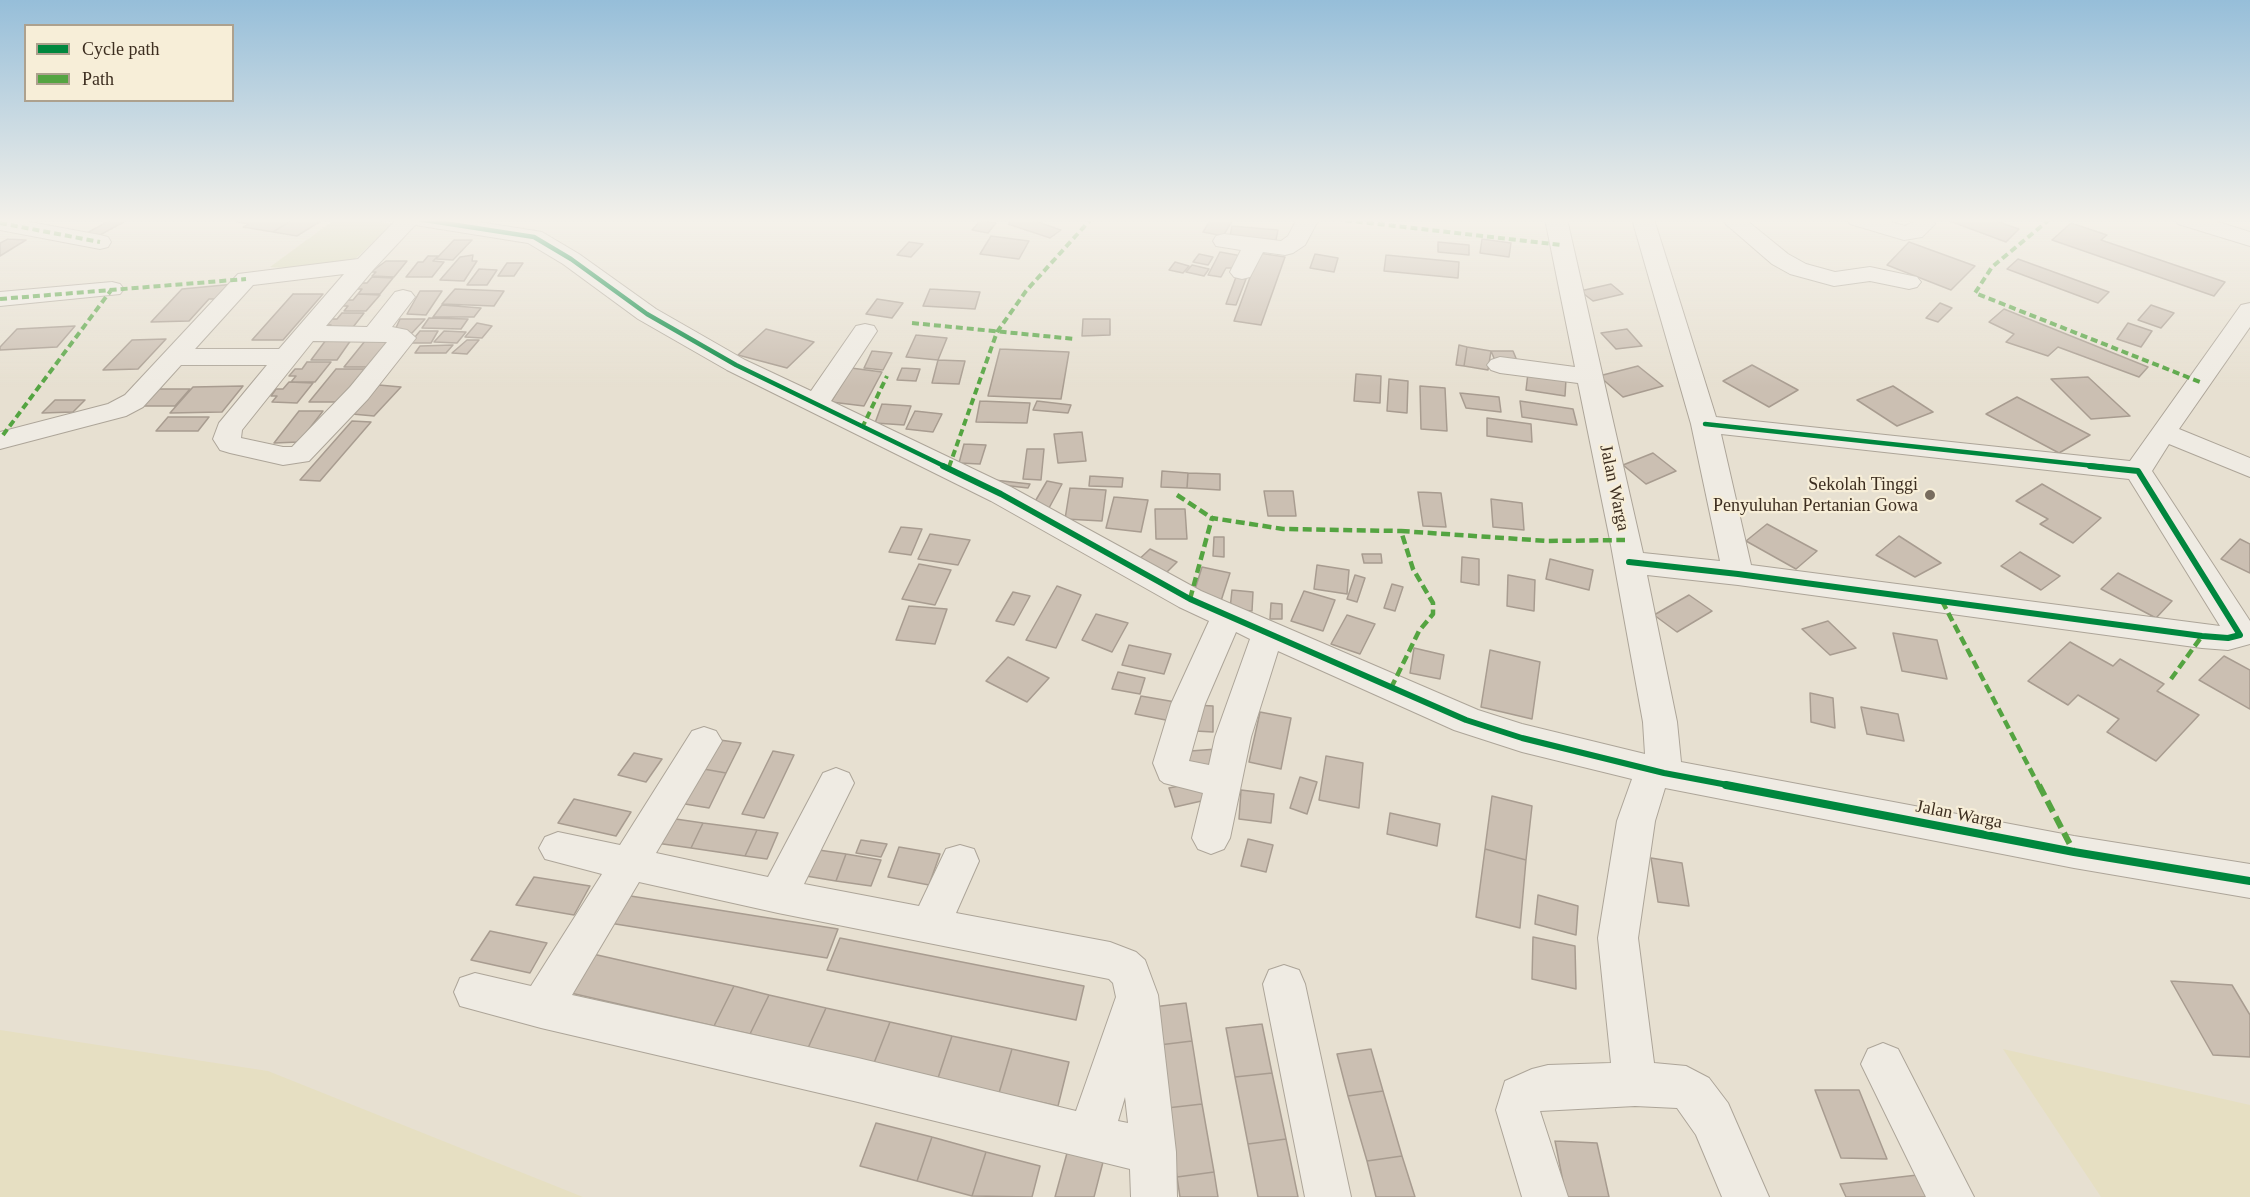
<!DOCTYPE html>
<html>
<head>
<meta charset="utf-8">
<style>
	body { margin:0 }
	#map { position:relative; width:2250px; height:1197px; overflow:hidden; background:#e7e0d1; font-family:Georgia,serif }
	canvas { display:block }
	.legend { position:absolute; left:24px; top:24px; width:210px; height:78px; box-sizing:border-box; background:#f7eed8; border:2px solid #ada18e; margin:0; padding:8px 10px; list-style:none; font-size:18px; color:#3d2e20 }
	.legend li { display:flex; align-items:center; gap:12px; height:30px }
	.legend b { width:30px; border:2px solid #ada18e }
</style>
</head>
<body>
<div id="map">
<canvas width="2250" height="1197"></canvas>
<ul class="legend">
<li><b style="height:8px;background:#00873e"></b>Cycle path</li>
<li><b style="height:8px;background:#54a441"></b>Path</li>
</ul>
</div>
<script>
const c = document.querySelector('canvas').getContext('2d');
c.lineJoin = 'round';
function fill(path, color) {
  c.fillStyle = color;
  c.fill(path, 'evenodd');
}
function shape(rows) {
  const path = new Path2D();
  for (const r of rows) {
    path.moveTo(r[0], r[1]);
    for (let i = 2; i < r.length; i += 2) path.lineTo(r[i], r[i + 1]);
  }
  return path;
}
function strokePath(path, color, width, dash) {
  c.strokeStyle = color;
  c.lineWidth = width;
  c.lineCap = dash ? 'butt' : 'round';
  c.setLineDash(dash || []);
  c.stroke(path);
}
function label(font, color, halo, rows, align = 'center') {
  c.font = font + ' Georgia,serif';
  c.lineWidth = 4.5;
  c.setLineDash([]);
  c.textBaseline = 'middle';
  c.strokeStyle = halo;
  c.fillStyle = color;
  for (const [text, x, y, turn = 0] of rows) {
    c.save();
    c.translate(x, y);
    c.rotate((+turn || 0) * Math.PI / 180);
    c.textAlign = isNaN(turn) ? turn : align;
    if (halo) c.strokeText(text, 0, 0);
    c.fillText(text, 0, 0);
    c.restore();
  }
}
fill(shape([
	[0,1030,268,1071,583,1197,0,1197],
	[2003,1049,2250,1105,2250,1197,2101,1197]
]), '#e6dfc2');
fill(shape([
	[335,219,363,219,393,224,354,260,313,270,270,267]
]), '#d6d7b3');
const building = shape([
	[112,219,129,219,100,235,87,233,112,219],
	[238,219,294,219,273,232,243,227,249,224,234,221,238,219],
	[294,219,324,219,297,236,273,232,294,219],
	[1015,219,1029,219,1061,230,1050,238,1008,224,1015,219],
	[1211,219,1227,219,1233,220,1223,236,1203,232,1211,219],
	[1944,219,1990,219,2019,229,2006,242,1944,219],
	[980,221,996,223,988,233,972,230,980,221],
	[2071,223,2107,235,2101,240,2225,282,2214,296,2052,240,2071,223],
	[1232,226,1278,230,1276,240,1230,236,1232,226],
	[991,236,1029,241,1019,259,980,254,991,236],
	[8,239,26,240,0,256,0,243,8,239],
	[1482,239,1511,243,1509,257,1480,253,1482,239],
	[454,240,472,240,453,260,436,259,454,240],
	[909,242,923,244,911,257,897,255,909,242],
	[1438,242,1469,245,1469,255,1438,252,1438,242],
	[1909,242,1975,266,1951,290,1887,265,1909,242],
	[1220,252,1242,256,1235,268,1226,268,1221,277,1208,275,1220,252],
	[1259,253,1285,257,1261,325,1234,321,1259,253],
	[1199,254,1213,257,1208,265,1193,262,1199,254],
	[1315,254,1338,258,1334,272,1310,268,1315,254],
	[473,255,472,261,477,261,464,281,440,280,460,257,473,255],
	[1386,255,1459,262,1458,278,1384,271,1386,255],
	[428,256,438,256,433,261,444,262,432,277,406,277,418,262,423,262,428,256],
	[2018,259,2109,292,2098,303,2007,269,2018,259],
	[386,261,407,261,394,277,372,276,376,272,371,272,386,261],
	[1175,262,1189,266,1183,273,1169,270,1175,262],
	[507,263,523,263,514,276,498,276,507,263],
	[1192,265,1209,269,1204,276,1186,272,1192,265],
	[479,269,497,270,487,285,467,285,479,269],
	[372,277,393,278,380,294,358,294,362,289,356,289,361,283,367,283,372,277],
	[1236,277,1246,279,1236,305,1226,304,1236,277],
	[235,284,222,299,209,299,189,321,151,322,182,289,235,284],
	[1611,284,1623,294,1593,301,1580,291,1611,284],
	[455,289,504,291,494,306,442,304,455,289],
	[930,289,980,292,975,309,923,306,930,289],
	[420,291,442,291,426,315,407,314,420,291],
	[293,294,323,294,283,340,252,340,293,294],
	[358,294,380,295,366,311,344,311,348,306,342,306,347,300,353,300,358,294],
	[877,299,903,303,892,318,866,314,877,299],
	[1940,303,1952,308,1938,322,1926,318,1940,303],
	[442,305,481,308,474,317,433,317,442,305],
	[2151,305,2174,313,2161,328,2138,320,2151,305],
	[2004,309,2148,367,2139,377,2058,347,2048,356,2006,342,2014,334,1989,322,2004,309],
	[342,313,364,313,350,331,327,330,331,325,325,325,331,319,337,319,342,313],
	[429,318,468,319,461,329,422,328,429,318],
	[400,319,425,319,412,333,394,332,400,319],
	[1083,319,1110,319,1110,335,1082,336,1083,319],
	[477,323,492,326,482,338,465,337,477,323],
	[2128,323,2152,331,2141,347,2117,339,2128,323],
	[75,326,57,347,0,350,0,347,17,329,75,326],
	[766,329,814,342,787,368,738,355,766,329],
	[1627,329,1642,346,1616,349,1601,333,1627,329],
	[420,331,438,331,431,343,410,343,420,331],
	[444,331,466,332,457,343,434,342,444,331],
	[916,335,947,338,938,360,906,357,916,335],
	[166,339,138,369,103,370,132,340,166,339],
	[326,340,351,340,337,360,311,360,326,340],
	[467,340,479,340,467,354,452,353,467,340],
	[365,341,388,341,368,367,344,367,365,341],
	[453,345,446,353,415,353,420,346,453,345],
	[1459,345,1467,347,1464,366,1456,365,1459,345],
	[1467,347,1491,351,1488,370,1464,366,1467,347],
	[1000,349,1069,352,1061,399,988,396,1000,349],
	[872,351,892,353,883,370,864,368,872,351],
	[1491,351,1513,351,1518,363,1496,363,1491,351],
	[938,360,965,361,959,384,932,383,938,360],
	[307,362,331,362,315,382,291,382,296,376,289,376,295,369,302,369,307,362],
	[1752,365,1798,390,1769,407,1723,381,1752,365],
	[1638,366,1663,386,1623,397,1599,376,1638,366],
	[851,368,882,372,864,406,831,402,851,368],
	[902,368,920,369,916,381,897,380,902,368],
	[336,369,368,369,342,402,309,402,336,369],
	[1528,373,1566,379,1565,396,1526,390,1528,373],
	[1356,374,1381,376,1380,403,1354,401,1356,374],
	[2088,377,2130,416,2091,419,2051,379,2088,377],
	[1389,379,1408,381,1407,413,1387,411,1389,379],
	[289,382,313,383,297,403,272,402,277,396,271,396,276,389,283,389,289,382],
	[379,385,401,387,374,416,352,414,379,385],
	[243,386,222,412,170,413,193,387,243,386],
	[1420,386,1445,388,1447,431,1421,429,1420,386],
	[1893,386,1933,412,1897,426,1857,400,1893,386],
	[152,389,190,389,175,406,136,406,152,389],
	[1460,393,1499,397,1501,412,1466,408,1460,393],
	[2017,397,2090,435,2059,453,1986,414,2017,397],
	[55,400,85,400,73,412,42,413,55,400],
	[980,401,1030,403,1027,423,976,422,980,401],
	[1037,401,1071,405,1068,413,1033,410,1037,401],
	[1520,401,1573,409,1577,425,1522,417,1520,401],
	[882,404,911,406,904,425,875,423,882,404],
	[299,411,323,411,299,442,274,443,299,411],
	[915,411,942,414,933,432,906,429,915,411],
	[168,417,209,417,198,431,156,431,168,417],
	[1487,418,1531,424,1532,442,1487,436,1487,418],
	[352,421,371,422,320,481,300,480,352,421],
	[1082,432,1086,461,1058,463,1054,434,1082,432],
	[964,444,986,445,980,464,959,463,964,444],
	[1027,449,1044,449,1041,480,1023,479,1027,449],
	[1653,453,1676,471,1646,484,1623,465,1653,453],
	[1162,471,1188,473,1187,488,1161,487,1162,471],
	[1188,473,1220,474,1220,490,1187,488,1188,473],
	[1090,476,1123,478,1122,487,1089,486,1090,476],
	[994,480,1030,484,1028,488,993,484,994,480],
	[1047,481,1062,484,1049,508,1033,505,1047,481],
	[2042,484,2101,518,2073,543,2040,524,2048,519,2016,501,2042,484],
	[1070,488,1106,490,1102,521,1065,519,1070,488],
	[1264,491,1293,491,1296,516,1268,516,1264,491],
	[1418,492,1441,493,1446,527,1423,526,1418,492],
	[1114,497,1148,500,1141,532,1106,528,1114,497],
	[1491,499,1522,503,1524,530,1493,527,1491,499],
	[1155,509,1185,509,1187,539,1156,539,1155,509],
	[1767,524,1817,551,1796,569,1746,541,1767,524],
	[901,527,922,529,911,555,889,552,901,527],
	[930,534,970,540,958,565,918,559,930,534],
	[1899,536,1941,563,1915,577,1876,555,1899,536],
	[1214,537,1224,537,1224,557,1213,556,1214,537],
	[2240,539,2250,544,2250,573,2221,559,2240,539],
	[1150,549,1177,562,1161,578,1134,564,1150,549],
	[2020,552,2060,576,2041,590,2001,566,2020,552],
	[1362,554,1381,554,1382,563,1364,563,1362,554],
	[1462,557,1479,559,1479,585,1461,582,1462,557],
	[1550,559,1593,570,1589,590,1546,579,1550,559],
	[919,564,951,570,935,605,902,599,919,564],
	[1317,565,1349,570,1347,594,1314,589,1317,565],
	[1202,567,1230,573,1221,601,1193,596,1202,567],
	[2118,573,2172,601,2156,618,2101,589,2118,573],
	[1355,575,1365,578,1357,602,1347,599,1355,575],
	[1508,575,1535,580,1534,611,1507,606,1508,575],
	[1392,584,1403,587,1395,611,1384,608,1392,584],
	[1057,586,1081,595,1056,648,1026,640,1057,586],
	[1232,590,1253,592,1252,611,1230,609,1232,590],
	[1304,591,1335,600,1323,631,1291,621,1304,591],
	[1013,592,1030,596,1014,625,996,621,1013,592],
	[1689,595,1712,611,1677,632,1654,615,1689,595],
	[1271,603,1282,604,1282,619,1270,619,1271,603],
	[909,606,947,609,935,644,896,640,909,606],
	[1096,614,1128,623,1112,652,1082,640,1096,614],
	[1347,615,1375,624,1360,654,1331,644,1347,615],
	[1828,621,1856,648,1830,655,1802,629,1828,621],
	[1893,633,1937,640,1947,679,1902,671,1893,633],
	[2070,642,2113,666,2120,659,2164,684,2157,691,2199,715,2156,761,2107,732,2119,719,2078,695,2068,705,2028,681,2070,642],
	[1129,645,1171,654,1164,674,1122,665,1129,645],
	[1414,648,1444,655,1440,679,1410,673,1414,648],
	[1490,650,1540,662,1532,719,1481,707,1490,650],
	[2224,656,2250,670,2250,709,2199,680,2224,656],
	[1008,657,1049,678,1027,702,986,681,1008,657],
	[1118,672,1145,678,1140,694,1112,689,1118,672],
	[1810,693,1833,698,1835,728,1811,722,1810,693],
	[1141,696,1181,703,1176,722,1135,714,1141,696],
	[1196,705,1213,706,1213,732,1195,731,1196,705],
	[1861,707,1898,714,1904,741,1867,734,1861,707],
	[1260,712,1291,718,1281,769,1249,762,1260,712],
	[713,739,741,743,726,773,698,768,713,739],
	[1217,749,1220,767,1179,770,1177,752,1217,749],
	[773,751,794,755,764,818,742,814,773,751],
	[634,753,662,759,646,782,618,775,634,753],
	[1326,756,1363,763,1359,808,1319,800,1326,756],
	[698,768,726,773,709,808,679,803,698,768],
	[1300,777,1317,782,1307,814,1290,808,1300,777],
	[1199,782,1206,800,1175,807,1169,788,1199,782],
	[1241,790,1274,794,1271,823,1239,819,1241,790],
	[1492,796,1532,806,1526,860,1485,849,1492,796],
	[574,799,631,812,616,836,558,823,574,799],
	[1390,813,1440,824,1437,846,1387,834,1390,813],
	[662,817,703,823,691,848,649,842,662,817],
	[703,823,757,830,745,856,691,848,703,823],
	[757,830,778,833,767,859,745,856,757,830],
	[1248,839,1273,845,1266,872,1241,866,1248,839],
	[861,840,887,844,881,857,856,853,861,840],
	[899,847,940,854,929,885,888,877,899,847],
	[805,848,846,854,836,881,794,874,805,848],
	[1485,849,1526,860,1520,928,1476,917,1485,849],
	[846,854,881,860,871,886,836,881,846,854],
	[1651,858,1682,863,1689,906,1658,902,1651,858],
	[534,877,590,886,574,915,516,905,534,877],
	[618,894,838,929,827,958,603,922,618,894],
	[1538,895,1578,906,1576,935,1535,924,1538,895],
	[490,931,547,943,530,973,471,960,490,931],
	[1533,937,1575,946,1576,989,1532,979,1533,937],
	[840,938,1084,986,1076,1020,827,970,840,938],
	[584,952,734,986,714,1026,562,991,584,952],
	[2171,981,2232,985,2250,1015,2250,1057,2213,1055,2171,981],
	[734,986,769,995,750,1034,714,1026,734,986],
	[769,995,826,1008,808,1048,750,1034,769,995],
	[1186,1003,1192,1041,1159,1045,1153,1007,1186,1003],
	[826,1008,890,1022,874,1063,808,1048,826,1008],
	[890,1022,952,1036,938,1078,874,1063,890,1022],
	[1262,1024,1272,1073,1235,1077,1226,1028,1262,1024],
	[952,1036,1012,1049,999,1093,938,1078,952,1036],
	[1192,1041,1202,1104,1167,1108,1159,1045,1192,1041],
	[1012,1049,1069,1062,1058,1106,999,1093,1012,1049],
	[1371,1049,1383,1091,1348,1096,1337,1054,1371,1049],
	[1272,1073,1286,1139,1248,1144,1235,1077,1272,1073],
	[1815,1090,1859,1090,1887,1159,1841,1158,1815,1090],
	[1383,1091,1402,1156,1367,1161,1348,1096,1383,1091],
	[1202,1104,1214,1172,1177,1177,1167,1108,1202,1104],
	[876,1123,932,1137,917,1181,860,1166,876,1123],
	[932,1137,986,1152,972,1196,917,1181,932,1137],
	[1286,1139,1298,1197,1258,1197,1248,1144,1286,1139],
	[1555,1141,1597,1143,1609,1197,1566,1197,1555,1141],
	[986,1152,1040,1166,1032,1197,972,1196,986,1152],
	[1067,1153,1103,1162,1094,1197,1055,1197,1067,1153],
	[1402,1156,1415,1197,1376,1197,1367,1161,1402,1156],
	[1214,1172,1218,1197,1180,1197,1177,1177,1214,1172],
	[1926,1174,1939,1197,1846,1197,1840,1184,1926,1174]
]);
fill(building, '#cbbfb2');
strokePath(building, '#a89c90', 1.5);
const minor = shape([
	[0,219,14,219,100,235,108,237,111,242,108,247,100,249,0,230,0,219],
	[397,219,461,219,542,232,579,254,656,309,745,360,811,391,856,326,865,324,874,326,877,331,831,401,1011,487,1201,591,1478,710,1522,724,1645,754,1643,722,1610,540,1578,383,1500,373,1491,370,1487,365,1491,360,1500,357,1575,367,1545,219,1567,219,1643,553,1720,561,1691,424,1632,219,1654,219,1716,417,2130,461,2241,305,2250,303,2250,327,2179,429,2250,458,2250,477,2169,444,2152,471,2250,621,2250,644,2228,650,2202,648,1738,585,1647,575,1677,722,1681,762,2074,836,2250,864,2250,898,2074,868,1665,788,1655,821,1638,938,1654,1063,1686,1066,1709,1078,1728,1103,1769,1197,1722,1197,1696,1135,1677,1108,1635,1106,1540,1111,1568,1197,1522,1197,1496,1110,1505,1081,1532,1069,1548,1065,1611,1063,1598,938,1617,821,1632,779,1522,752,1454,730,1278,651,1251,737,1230,838,1224,849,1211,854,1198,849,1192,838,1203,793,1164,783,1160,780,1153,763,1171,704,1209,621,1179,607,991,501,727,370,638,319,563,264,528,243,415,225,373,270,326,326,367,327,395,292,403,290,411,292,415,297,392,327,407,330,416,338,368,399,309,461,283,465,230,453,220,450,213,439,219,423,267,365,181,365,143,407,126,416,0,449,0,432,108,404,125,395,238,274,358,259,397,219],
	[344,274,279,349,195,349,253,285,344,274],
	[313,341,387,342,350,387,292,447,283,447,241,438,242,430,313,341],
	[1721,434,2129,479,2220,626,1751,565,1721,434],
	[1236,632,1250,639,1215,737,1209,765,1189,761,1205,704,1236,632],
	[1297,219,1319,219,1305,245,1293,253,1285,255,1263,252,1250,277,1242,279,1234,277,1230,272,1241,250,1216,246,1213,241,1216,236,1224,234,1281,241,1288,236,1297,219],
	[1720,219,1745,219,1788,254,1806,264,1835,272,1870,267,1917,277,1921,282,1917,287,1909,289,1870,281,1834,286,1790,274,1772,264,1720,219],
	[1847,219,1881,219,1905,226,1913,222,1912,219,1934,219,1935,224,1922,237,1904,240,1850,224,1847,219],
	[2175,219,2209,219,2250,232,2250,246,2178,224,2175,219],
	[112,282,120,284,124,289,120,294,0,306,0,292,112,282],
	[704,727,716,731,722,741,656,853,768,877,823,773,836,768,849,773,854,783,804,884,919,906,946,849,960,845,974,849,979,861,956,913,1110,942,1136,952,1145,960,1158,995,1176,1152,1177,1197,1131,1197,1130,1169,858,1102,541,1028,460,1006,454,992,460,978,475,973,531,986,602,874,545,859,539,848,545,837,558,832,620,845,692,731,704,727],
	[639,882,778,913,1109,979,1113,983,1116,997,1076,1111,858,1058,572,995,639,882],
	[1125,1097,1128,1123,1118,1121,1125,1097],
	[1284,965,1299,970,1305,984,1351,1197,1305,1197,1263,984,1269,970,1284,965],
	[1883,1043,1898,1049,1974,1197,1926,1197,1861,1064,1868,1049,1883,1043]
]);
strokePath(minor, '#ada599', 2);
fill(minor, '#efebe3');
strokePath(shape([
	[1334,219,1561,245],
	[2050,219,1992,267,1975,293,2200,382],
	[0,223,100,242],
	[0,299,246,279],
	[912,323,1075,339],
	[862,428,887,376],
	[3,435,112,289],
	[949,467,997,332,1026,291,1091,219]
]), '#54a441', 4, [7, 4]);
strokePath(shape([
	[1177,495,1212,518],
	[1190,599,1212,518,1283,529,1401,531],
	[1942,601,2039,786],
	[2171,679,2202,636],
	[1391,688,1419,631,1433,614,1433,603,1413,569,1401,531,1548,541,1625,540]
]), '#54a441', 4.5, [9, 4.5]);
strokePath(shape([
	[2039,785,2074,852]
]), '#54a441', 6, [12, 6]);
strokePath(shape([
	[418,219,534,237,571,259,647,314,736,365,946,467],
	[1705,424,2104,467]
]), '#00873e', 4.5);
strokePath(shape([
	[943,466,1001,494,1190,599,1466,720,1522,738,1664,773,1733,786],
	[1629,562,1738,574,2202,636,2228,638,2240,635,2138,471,2090,466]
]), '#00873e', 6);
strokePath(shape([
	[1726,785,2074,852,2250,881]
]), '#00873e', 8);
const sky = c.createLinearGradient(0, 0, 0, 387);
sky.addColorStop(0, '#96bed9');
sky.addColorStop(0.57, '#f4f1ea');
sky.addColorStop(1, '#f4f1ea00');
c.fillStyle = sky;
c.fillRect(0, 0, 2250, 387);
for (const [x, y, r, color] of [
	[1930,495,6,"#786c5e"]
]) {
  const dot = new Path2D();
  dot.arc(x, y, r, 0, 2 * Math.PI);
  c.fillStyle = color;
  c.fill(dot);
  strokePath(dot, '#f7eed8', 2);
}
label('18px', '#3d2e20', '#f7eed8', [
	["Sekolah Tinggi",1918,485],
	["Penyuluhan Pertanian Gowa",1918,506]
], 'right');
label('18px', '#3d2e20', '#f7eed8', [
	["Jalan Warga",1614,488,78],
	["Jalan Warga",1959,815,11]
]);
</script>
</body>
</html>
